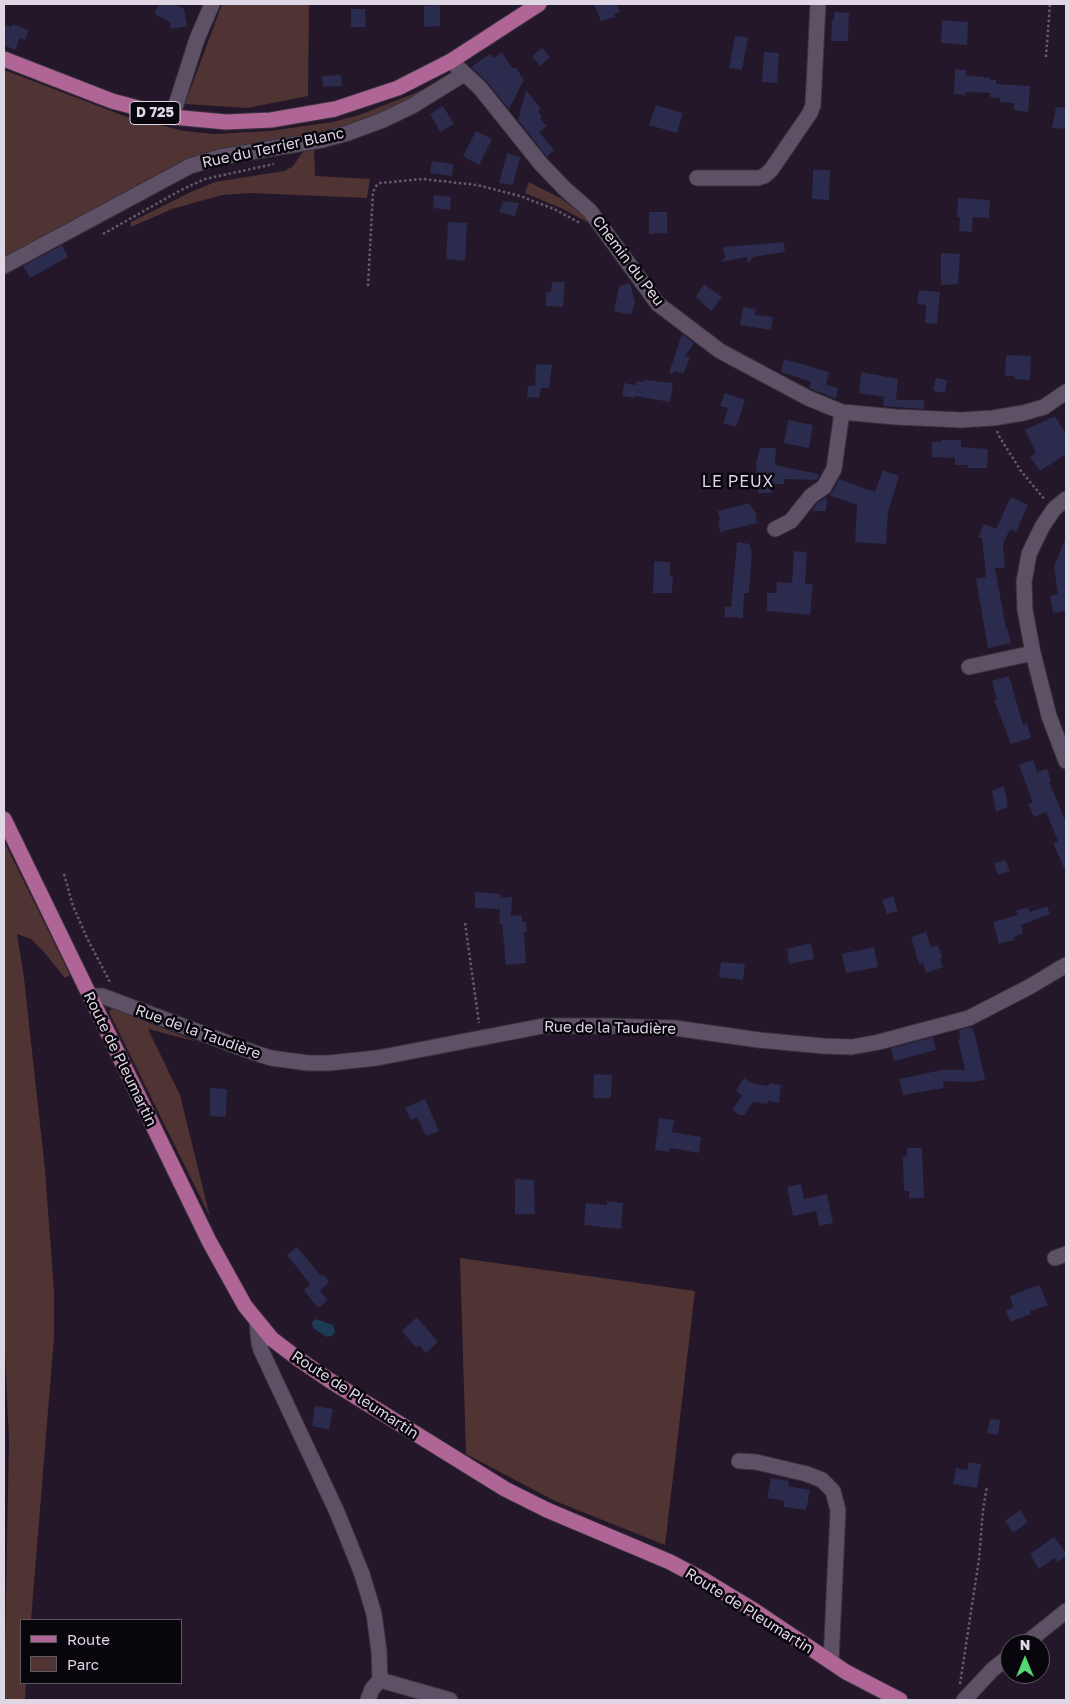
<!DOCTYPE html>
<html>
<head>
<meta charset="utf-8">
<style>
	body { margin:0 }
	#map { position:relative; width:1070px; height:1704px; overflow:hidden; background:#231729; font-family:"Golos Text",sans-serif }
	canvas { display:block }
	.frame { position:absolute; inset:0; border:5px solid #dfd7e4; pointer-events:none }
	.legend { position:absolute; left:20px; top:1619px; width:162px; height:65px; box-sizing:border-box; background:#09050c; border:1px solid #5f5962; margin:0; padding:6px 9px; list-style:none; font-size:15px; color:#dfd7e4 }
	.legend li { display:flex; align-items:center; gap:10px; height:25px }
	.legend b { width:25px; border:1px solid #5f5962 }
	.north { position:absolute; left:1000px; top:1634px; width:50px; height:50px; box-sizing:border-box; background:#09050c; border:1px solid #5f5962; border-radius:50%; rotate:0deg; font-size:14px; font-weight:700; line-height:20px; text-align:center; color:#dfd7e4 }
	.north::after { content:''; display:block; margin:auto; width:18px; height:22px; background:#54d672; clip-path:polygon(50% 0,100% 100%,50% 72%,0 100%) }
</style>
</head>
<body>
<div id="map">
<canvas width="1070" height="1704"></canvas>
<div class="frame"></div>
<ul class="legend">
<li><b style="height:6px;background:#af6595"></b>Route</li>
<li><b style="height:14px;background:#503333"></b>Parc</li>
</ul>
<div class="north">N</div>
</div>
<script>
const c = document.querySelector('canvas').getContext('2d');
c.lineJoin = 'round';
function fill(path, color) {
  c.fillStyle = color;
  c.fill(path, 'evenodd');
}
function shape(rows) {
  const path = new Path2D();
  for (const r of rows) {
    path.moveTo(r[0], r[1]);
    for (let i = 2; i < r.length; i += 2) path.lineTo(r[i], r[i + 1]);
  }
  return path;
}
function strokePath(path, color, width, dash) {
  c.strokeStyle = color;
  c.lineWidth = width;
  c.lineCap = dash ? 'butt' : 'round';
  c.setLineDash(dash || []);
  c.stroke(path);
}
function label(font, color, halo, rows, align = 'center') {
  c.font = font + ' "Golos Text",sans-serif';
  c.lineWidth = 5;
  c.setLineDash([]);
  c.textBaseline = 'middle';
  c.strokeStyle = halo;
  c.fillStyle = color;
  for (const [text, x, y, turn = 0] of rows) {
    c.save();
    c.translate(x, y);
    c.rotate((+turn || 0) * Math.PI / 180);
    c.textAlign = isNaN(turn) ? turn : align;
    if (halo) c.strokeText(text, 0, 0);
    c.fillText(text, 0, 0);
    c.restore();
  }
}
fill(shape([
	[222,4,309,4,308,96,247,108,185,104],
	[4,70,127,117,184,131,214,134,269,131,333,122,359,115,413,94,439,81,414,100,334,131,236,150,4,259],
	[314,149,315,176,370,179,367,198,250,193,222,195,172,209,131,227,131,222,191,192,215,182,284,171,292,167,304,151],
	[529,182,562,199,588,219,587,222,563,209,525,193],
	[4,841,70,975,65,978,44,952,31,939,17,934,24,978,45,1170,54,1291,54,1337,31,1620,21,1620,21,1683,26,1683,25,1700,4,1700,9,1441,4,1330],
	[112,1008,198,1042,148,1029,180,1095,210,1217,109,1012],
	[460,1258,695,1291,665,1545,555,1501,466,1454]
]), '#503333');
fill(shape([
	[316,1319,333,1325,335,1331,333,1335,327,1337,313,1328,312,1322]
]), '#1c3b57');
fill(shape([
	[159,4,174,4,184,9,187,26,171,29,170,22,154,14],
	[594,4,617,4,620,12,614,14,615,17,601,21],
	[440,5,440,26,424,27,424,6],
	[351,9,365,9,366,27,351,27],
	[834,12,849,13,848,41,831,41,832,20,834,20],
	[942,20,968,22,967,45,941,43],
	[4,24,11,27,12,24,29,30,25,40,20,38,15,50,4,45],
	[735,36,748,37,742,70,729,68],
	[542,48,550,57,540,66,532,56],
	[502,52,512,68,516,68,524,80,509,109,487,82,471,67,490,54,494,58],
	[764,52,779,53,777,83,762,82],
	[955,69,966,70,966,75,990,78,990,80,996,80,996,84,1030,86,1028,112,1014,110,1014,103,1000,102,1000,98,990,97,990,93,966,92,965,95,954,94],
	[341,75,342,86,323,87,322,76],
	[526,90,541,109,538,111,542,116,540,118,547,126,539,132,554,150,547,157,518,120],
	[656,105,683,113,677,133,649,125],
	[443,106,454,124,440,132,430,114],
	[1056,107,1066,108,1066,129,1052,128],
	[476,131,492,139,479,165,463,156],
	[507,153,520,157,513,185,499,183],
	[432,161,453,164,452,176,430,173],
	[813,170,830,170,829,200,812,199],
	[434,195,451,197,450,210,433,208],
	[958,198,990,200,989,218,973,217,972,232,959,231,960,217,957,217],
	[503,201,519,203,515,216,499,212],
	[649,212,667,212,667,233,649,234],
	[448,222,467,223,465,261,446,259],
	[784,242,785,252,753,257,748,264,747,257,721,262,725,257,723,247],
	[62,245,68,257,30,278,23,266],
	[941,253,960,254,958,284,941,285],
	[552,282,565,282,563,307,546,306,546,293,551,292],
	[630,283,635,302,631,315,614,311,619,286],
	[704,284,722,297,711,311,696,297],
	[919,290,940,292,937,324,925,323,926,305,917,304],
	[743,307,756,309,755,315,773,317,771,330,740,325],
	[682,334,694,343,685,356,690,358,683,374,675,371,672,375,669,373],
	[1006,355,1031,356,1030,380,1015,379,1014,376,1005,376],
	[784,359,829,372,826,385,838,388,836,399,809,388,811,382,781,372],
	[536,364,552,365,549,388,541,388,539,398,527,397,528,386,535,386],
	[861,372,898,379,896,400,924,400,924,409,883,406,884,397,859,393],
	[936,378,947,380,945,393,933,391],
	[643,380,673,383,670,402,635,396,635,398,622,396,624,383,636,385,637,381,643,382],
	[725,393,745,400,736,427,723,423,728,408,720,406],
	[1055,416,1066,434,1066,454,1040,471,1030,457,1036,453,1025,430],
	[788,420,813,425,809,448,784,443],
	[941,440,961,440,961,447,988,449,987,468,967,468,968,465,955,465,955,458,932,457,932,442,941,442],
	[760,448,776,448,775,465,819,474,817,480,784,479,784,484,771,484,771,493,758,493,756,463],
	[883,470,899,476,888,512,886,544,855,542,857,505,829,495,835,488,839,479,875,492],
	[827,497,826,511,812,511,817,503],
	[1011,497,1028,505,1016,532,1010,529,1003,544,1005,568,995,568,1006,628,1007,628,1011,643,988,648,976,579,986,577,982,538,978,537,984,524,996,529],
	[749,503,756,513,757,523,720,532,718,521,720,520,718,511],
	[1066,538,1066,611,1053,613,1050,596,1058,594,1054,566],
	[737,542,750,544,750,549,752,549,749,593,744,593,743,618,725,617,725,607,731,607],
	[794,551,807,552,805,584,813,584,810,615,767,611,767,593,776,593,777,582,792,583],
	[654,561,670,562,670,576,673,576,672,593,653,593],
	[1009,676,1023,725,1027,723,1031,738,1011,744,994,700,997,699,992,681],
	[1033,760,1037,772,1047,769,1051,781,1049,782,1066,822,1066,872,1053,843,1058,841,1046,812,1034,817,1028,804,1033,803,1019,765],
	[1004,786,1008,807,996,812,992,791],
	[1005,860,1010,871,998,875,994,863],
	[475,892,501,894,501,898,512,897,511,916,522,915,522,922,526,922,527,932,524,932,526,963,506,965,502,924,499,924,500,909,475,908],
	[893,896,898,911,887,914,882,900],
	[1047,906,1050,914,1021,925,1023,933,1014,937,1014,940,999,944,993,922,1018,915,1016,911,1028,907,1030,912],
	[926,932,931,947,938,945,942,958,940,959,943,967,926,973,923,963,919,964,911,937],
	[811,943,814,959,789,964,787,949],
	[874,947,878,967,846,973,842,954],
	[721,962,745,964,743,980,719,977],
	[972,1027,975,1035,985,1080,970,1082,943,1081,944,1088,903,1095,899,1079,942,1070,965,1070,958,1040,960,1039,959,1030],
	[933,1037,936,1050,894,1061,891,1048],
	[594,1074,612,1075,611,1098,593,1098],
	[744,1078,752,1083,769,1086,769,1083,781,1085,779,1103,768,1101,767,1104,753,1102,744,1115,739,1115,732,1110,742,1096,736,1091],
	[210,1088,227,1089,226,1117,210,1116],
	[425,1099,439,1131,426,1136,417,1117,411,1120,405,1108],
	[659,1118,674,1120,672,1132,701,1137,699,1153,670,1148,669,1152,655,1150],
	[907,1148,922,1148,924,1198,909,1198,909,1191,904,1191,903,1157,907,1156],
	[515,1179,534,1180,535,1214,515,1214],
	[801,1184,804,1199,827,1194,833,1223,819,1226,816,1211,793,1216,787,1187],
	[607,1201,623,1203,621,1229,584,1225,586,1203,607,1205],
	[297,1247,321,1276,323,1274,329,1282,320,1291,328,1300,318,1308,304,1290,310,1284,287,1255],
	[1039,1285,1048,1305,1030,1311,1031,1314,1010,1322,1006,1311,1013,1307,1010,1296],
	[417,1317,438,1342,426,1353,419,1345,416,1348,402,1331],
	[315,1406,333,1409,329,1430,312,1426],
	[990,1419,1000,1420,998,1435,987,1433],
	[969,1462,981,1464,977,1488,953,1484,956,1468,967,1470],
	[771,1478,789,1481,788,1486,810,1490,806,1510,784,1507,784,1501,767,1498],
	[1020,1510,1028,1522,1013,1533,1005,1521],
	[1054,1537,1066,1553,1066,1556,1058,1562,1055,1558,1039,1569,1030,1554]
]), '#2a2b4d');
const minor = shape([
	[451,61,480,88,541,164,565,189,590,211,658,304,720,351,808,398,842,412,896,417,961,420,993,418,1023,413,1044,407,1066,392],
	[172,117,197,39,212,4],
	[697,178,758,178,764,176,771,170,810,113,813,105,818,4],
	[4,266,190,166,220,157,322,140,348,133,383,120,412,106,464,74],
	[1066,499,1054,509,1042,527,1029,554,1024,582,1025,610,1033,653,1049,716,1066,761],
	[775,529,791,521,811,496,824,487,834,469,842,412],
	[969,667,1033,653],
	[90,996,102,996,255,1053,271,1058,308,1063,329,1063,377,1058,543,1026,608,1026,675,1028,759,1040,823,1046,852,1047,879,1042,969,1018,1029,987,1066,965],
	[1055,1258,1066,1254],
	[257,1322,259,1343,261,1350,337,1512,362,1574,374,1614,379,1651,380,1680,450,1700],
	[739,1461,756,1462,807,1474,822,1480,833,1491,838,1510,831,1662],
	[1025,1644,1066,1611],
	[368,1700,372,1689,380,1680],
	[964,1700,993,1669,1010,1656]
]);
const major = shape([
	[4,59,112,101,172,117,226,122,271,120,335,109,398,88,451,61,539,4],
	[4,819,209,1241,245,1306,272,1339,297,1358,329,1380,505,1489,547,1510,670,1562,704,1580,755,1611,846,1672,900,1700]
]);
strokePath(minor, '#3a323f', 17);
strokePath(major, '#3a323f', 17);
strokePath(shape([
	[1046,57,1050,4],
	[103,234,181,190,205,179,274,164],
	[368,286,373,192,376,186,380,183,423,179,477,185,520,196,554,209,580,223],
	[997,431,999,436,1021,471,1045,500],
	[64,874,73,906,87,938,111,984],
	[465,923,479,1023],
	[960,1684,979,1559,983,1510,987,1486]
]), '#665b6b', 2.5, [2.5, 2.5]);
strokePath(minor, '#5e5166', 15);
strokePath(major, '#af6595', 15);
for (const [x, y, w] of [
	[155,113,50]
]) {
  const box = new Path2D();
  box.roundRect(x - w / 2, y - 11.5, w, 23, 4);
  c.fillStyle = '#09050c';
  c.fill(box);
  strokePath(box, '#dfd7e4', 1);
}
label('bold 14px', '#dfd7e4', null, [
	["D 725",155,113]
]);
label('15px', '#dfd7e4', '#09050c', [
	["Rue du Terrier Blanc",273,148,-12],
	["Chemin du Peu",628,261,53],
	["Rue de la Taudière",610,1028,1],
	["Rue de la Taudière",198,1032,20],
	["Route de Pleumartin",120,1059,64],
	["Route de Pleumartin",355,1395,33],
	["Route de Pleumartin",749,1611,32]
]);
c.letterSpacing = '1px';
label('16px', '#dfd7e4', '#09050c', [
	["LE PEUX",738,482]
]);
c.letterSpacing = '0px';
</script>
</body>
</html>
